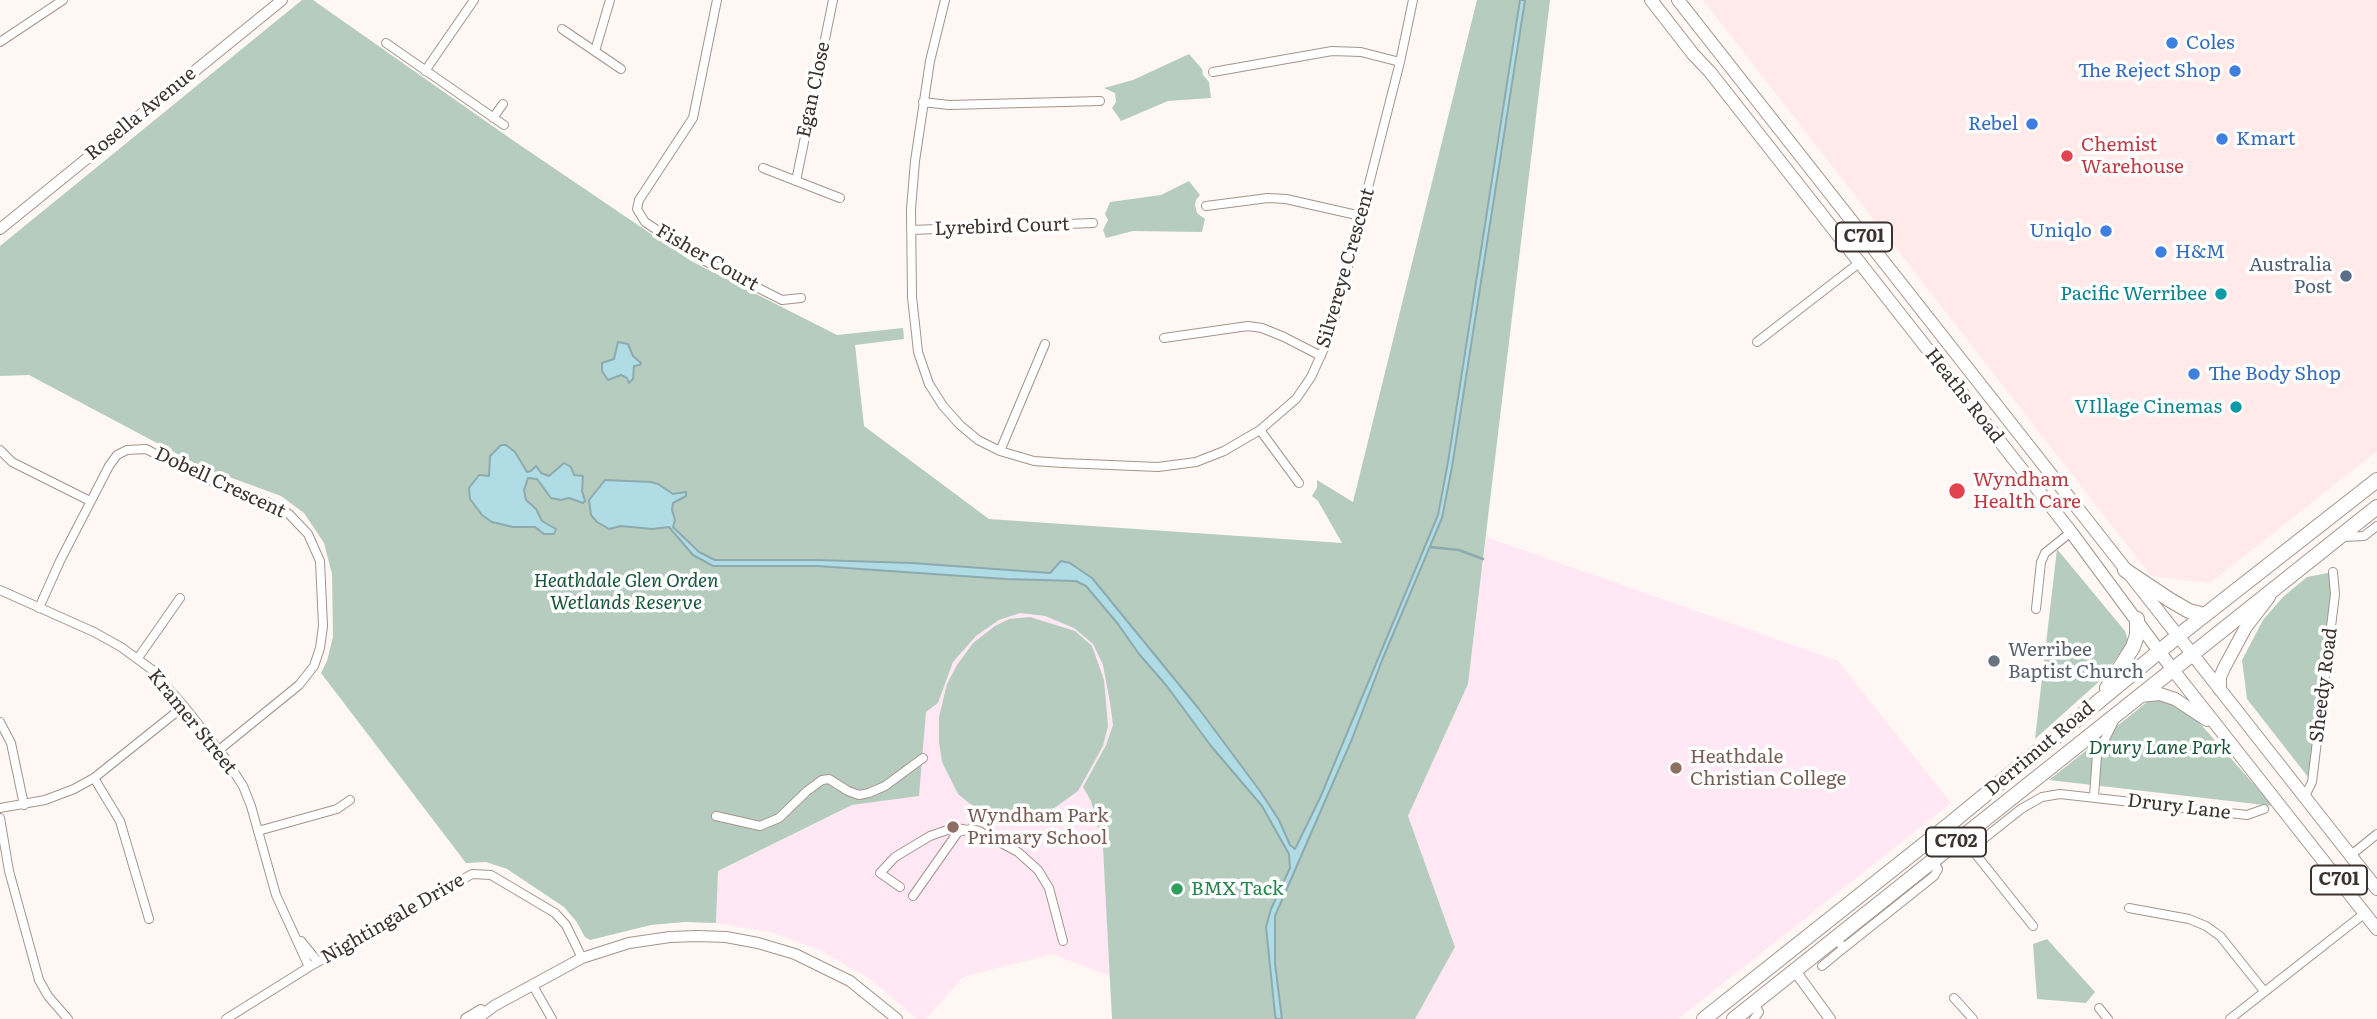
<!DOCTYPE html>
<html>
<head>
<meta charset="utf-8">
<style>
	body { margin:0 }
	canvas { display:block; background:#fef7f4 }
</style>
</head>
<body>
<canvas width="2377" height="1019"></canvas>
<script>
const c = document.querySelector('canvas').getContext('2d');
c.lineJoin = 'round';
function fill(path, color) {
  c.fillStyle = color;
  c.fill(path, 'evenodd');
}
function shape(rows) {
  const path = new Path2D();
  for (const r of rows) {
    path.moveTo(r[0], r[1]);
    for (let i = 2; i < r.length; i += 2) path.lineTo(r[i], r[i + 1]);
  }
  return path;
}
function strokePath(path, color, width, dash) {
  c.strokeStyle = color;
  c.lineWidth = width;
  c.lineCap = dash ? 'butt' : 'round';
  c.setLineDash(dash || []);
  c.stroke(path);
}
function label(font, color, halo, rows, align = 'center') {
  c.font = font + ' Literata,serif';
  c.lineWidth = 7;
  c.setLineDash([]);
  c.textBaseline = 'middle';
  c.strokeStyle = halo;
  c.fillStyle = color;
  for (const [text, x, y, turn = 0] of rows) {
    c.save();
    c.translate(x, y);
    c.rotate((+turn || 0) * Math.PI / 180);
    c.textAlign = isNaN(turn) ? turn : align;
    if (halo) c.strokeText(text, 0, 0);
    c.fillText(text, 0, 0);
    c.restore();
  }
}
fill(shape([
	[1703,0,2377,0,2377,451,2210,583,2151,576]
]), '#ffe9e9');
fill(shape([
	[1486,537,1838,661,1951,803,1678,1019,1415,1019,1455,947,1408,816,1468,684],
	[1020,613,1045,616,1074,628,1093,644,1103,665,1113,725,1101,757,1084,787,1091,801,1103,848,1110,976,1052,954,963,977,926,1019,917,1019,870,979,820,950,770,932,716,923,718,871,852,805,918,796,926,712,938,703,953,662,976,636,999,620]
]), '#ffe7f4');
fill(shape([
	[302,0,313,0,511,139,691,261,837,335,903,328,904,339,855,345,864,426,989,519,1342,543,1318,501,1312,496,1317,488,1317,480,1353,502,1477,0,1550,0,1468,684,1408,816,1455,947,1415,1019,1112,1019,1103,848,1091,801,1083,787,1106,745,1113,725,1110,703,1103,665,1093,644,1074,628,1045,616,1020,613,999,620,976,636,953,662,938,703,926,712,919,796,852,805,718,871,716,923,685,922,651,925,590,940,585,937,576,921,564,907,507,869,486,862,466,863,321,673,327,661,333,637,332,574,324,543,304,513,281,496,202,467,29,375,0,376,0,246],
	[1189,54,1202,69,1203,75,1209,82,1211,98,1168,101,1121,121,1112,108,1116,102,1115,93,1104,88,1133,80],
	[1189,181,1200,195,1196,200,1195,205,1197,213,1205,219,1202,232,1133,231,1106,238,1103,230,1108,220,1105,214,1110,202,1161,195],
	[2057,549,2125,631,2128,641,2102,679,2035,739],
	[2333,572,2312,782,2247,699,2242,660,2263,620,2283,597,2307,577],
	[1030,617,1075,631,1092,646,1104,680,1108,726,1103,746,1078,791,1046,814,1028,821,1012,822,985,813,969,803,958,794,942,762,939,742,939,717,947,684,957,665,973,643,995,626,1009,619],
	[2151,699,2163,699,2196,719,2273,806,2049,780],
	[2047,939,2095,992,2086,1003,2037,999,2033,944]
]), '#b5ccbf');
const water = shape([
	[1520,0,1525,0,1452,467,1442,518,1383,658,1352,739,1275,916,1275,964,1282,1019,1276,1019,1275,1014,1266,927,1271,909,1290,868,1289,854,1262,806,1211,746,1166,685,1139,654,1118,624,1086,586,1076,581,1006,579,817,566,713,566,693,555,669,527,652,529,621,526,609,529,597,522,591,515,589,500,605,480,651,482,658,484,673,494,686,492,686,496,673,503,672,510,675,520,673,527,699,552,715,560,817,560,912,563,1050,573,1061,561,1070,563,1092,578,1199,709,1260,791,1279,820,1290,845,1295,849,1320,798,1438,515,1448,462,1520,0],
	[618,342,628,344,633,356,641,363,640,365,634,366,633,379,629,383,627,378,621,375,608,380,602,371,602,363,614,359,618,342],
	[501,445,506,445,515,452,527,472,531,471,536,466,541,473,549,476,564,463,571,467,574,475,583,476,582,491,585,501,583,503,569,498,561,500,551,498,537,479,528,478,524,490,526,500,536,509,542,521,556,529,554,534,544,534,535,527,513,527,492,522,482,515,470,499,469,488,479,475,489,476,490,456,501,445]
]);
fill(water, '#b0dde5');
strokePath(water, '#8daaaf', 2);
strokePath(shape([
	[1430,547,1459,550,1483,559]
]), '#8daaaf', 2.5);
const street = shape([
	[717,0,693,118,639,200,637,209,645,222,699,258,782,300,801,298],
	[945,0,930,61,915,161,911,209,912,297,916,333,918,352,929,384,943,406,960,425,978,440,1000,451,1034,461,1063,463,1158,467,1196,462,1224,451,1260,430,1296,399,1311,377,1331,333,1400,62,1413,0],
	[562,29,621,69],
	[0,42,63,0],
	[386,43,504,125],
	[595,51,610,0],
	[425,71,474,0],
	[1213,72,1332,51,1361,52,1400,62],
	[923,102,949,105,1100,101],
	[493,118,503,104],
	[763,168,840,198],
	[796,181,833,0],
	[1206,206,1268,198,1286,199,1361,216],
	[911,230,1093,223],
	[1164,338,1248,326,1262,328,1284,337,1321,356],
	[1757,342,1859,263],
	[1260,430,1299,483],
	[0,450,12,462,90,501],
	[1000,451,1045,344],
	[2342,537,2364,536,2377,526],
	[0,590,94,632,121,647,151,669,184,706,225,758,243,786,251,806,276,895,309,967],
	[39,608,60,561,109,466,117,455,127,450,146,449,199,476,269,503,289,514,308,534,320,561,323,626,320,648,314,666,299,685,219,750],
	[2036,609,2041,562,2045,553,2071,532],
	[138,658,180,598],
	[0,722,11,743,24,805],
	[94,778,120,821,149,919],
	[2094,796,2097,755,2115,719],
	[2305,796,2312,782,2335,594,2333,572],
	[0,808,45,800,74,789,94,778,184,706],
	[716,816,760,826,779,818,807,791,822,780,829,779,848,791,859,795,869,793,885,786,923,758],
	[0,818,9,871,39,980,48,996,68,1019],
	[258,831,337,809,350,800],
	[1962,837,2033,926],
	[1972,848,2021,809,2042,797,2060,794,2247,815,2264,809],
	[2351,855,2377,834],
	[900,887,880,873,895,857,930,836,953,828,963,829],
	[913,896,958,832,970,829,979,831,1018,852,1038,870,1049,888,1063,941],
	[2129,908,2189,919,2206,926,2220,936,2264,991],
	[1834,940,1845,947,1934,876,1938,869,1933,861],
	[301,941,318,962],
	[1822,966,1845,947],
	[532,984,552,1019],
	[1954,998,1973,1019],
	[1754,1003,1759,1012,1754,1019],
	[2099,1008,2108,1019],
	[226,1019,309,967,472,874,491,875,555,913,566,925,582,958],
	[2230,1019,2365,913]
]);
const secondary = shape([
	[0,229,282,0],
	[1795,971,1830,1019],
	[466,1019,481,1010],
	[477,1019,494,1006,582,958,629,943,670,937,697,936,726,937,758,943,795,954,850,981,897,1019]
]);
const primary = shape([
	[1651,0,1693,54,1710,72,2071,532,2173,670,2377,929],
	[1678,0,2377,889],
	[2220,690,2220,677,2224,668,2246,627,2269,597],
	[2140,696,2160,694,2175,699,2207,720]
]);
const highway = shape([
	[2125,570,2170,600,2189,611,2205,615],
	[2107,688,2133,647,2137,635,2137,619],
	[1704,1019,1951,823,2178,636,2377,480],
	[1734,1019,2377,507]
]);
strokePath(street, '#a4948c', 10);
strokePath(secondary, '#a4948c', 12);
strokePath(primary, '#a4948c', 14);
strokePath(highway, '#a4948c', 16);
strokePath(street, '#fff', 8);
strokePath(secondary, '#fff', 10);
strokePath(primary, '#fff', 12);
strokePath(highway, '#fff', 14);
for (const [x, y, r, color] of [
	[2172,43,7,"#3f7fe0"],
	[2235,71,7,"#3f7fe0"],
	[2032,124,7,"#3f7fe0"],
	[2222,139,7,"#3f7fe0"],
	[2067,156,7,"#e0444e"],
	[2106,231,7,"#3f7fe0"],
	[2161,252,7,"#3f7fe0"],
	[2346,276,7,"#5c6f8a"],
	[2221,294,7,"#0f9aa8"],
	[2194,374,7,"#3f7fe0"],
	[2236,407,7,"#0f9aa8"],
	[1957,491,9,"#e0444e"],
	[1994,661,7,"#6b7280"],
	[1676,768,7,"#8d6e63"],
	[953,827,7,"#8d6e63"],
	[1177,889,7,"#2e9e5b"]
]) {
  const dot = new Path2D();
  dot.arc(x, y, r, 0, 2 * Math.PI);
  c.fillStyle = color;
  c.fill(dot);
  strokePath(dot, '#fff', 2.5);
}
for (const [x, y, w] of [
	[1864,237,56],
	[1956,842,60],
	[2339,880,56]
]) {
  const box = new Path2D();
  box.roundRect(x - w / 2, y - 14.5, w, 29, 5);
  c.fillStyle = '#fff';
  c.fill(box);
  strokePath(box, '#3a3330', 2);
}
label('bold 18px', '#3a3330', null, [
	["C701",1864,237],
	["C702",1956,842],
	["C701",2339,880]
]);
label('19px', '#366cbe', '#fff', [
	["Coles",2186,43],
	["The Reject Shop",2221,71,"right"],
	["Rebel",2018,124,"right"],
	["Kmart",2236,139],
	["Uniqlo",2092,231,"right"],
	["H&M",2175,252],
	["The Body Shop",2208,374]
], 'left');
label('19px', '#3a3330', '#fff', [
	["Egan Close",814,90,-78],
	["Rosella Avenue",141,114,-39],
	["Lyrebird Court",1002,227,-2],
	["Fisher Court",707,258,30],
	["Silvereye Crescent",1346,268,-74],
	["Heaths Road",1964,396,52],
	["Dobell Crescent",220,483,25],
	["Sheedy Road",2324,685,-83],
	["Kramer Street",192,722,51],
	["Derrimut Road",2040,749,-40],
	["Drury Lane",2179,807,7],
	["Nightingale Drive",393,919,-30]
]);
label('19px', '#be3a42', '#fff', [
	["Chemist",2081,145],
	["Warehouse",2081,167],
	["Wyndham",1973,480],
	["Health Care",1973,502]
], 'left');
label('19px', '#4e5e75', '#fff', [
	["Australia",2332,265],
	["Post",2332,287]
], 'right');
label('19px', '#0d838f', '#fff', [
	["Pacific Werribee",2207,294],
	["VIllage Cinemas",2222,407]
], 'right');
label('italic 19px', '#17553a', '#fff', [
	["Heathdale Glen Orden",626,581],
	["Wetlands Reserve",626,603],
	["Drury Lane Park",2160,748]
]);
label('19px', '#5b616d', '#fff', [
	["Werribee",2008,650],
	["Baptist Church",2008,672]
], 'left');
label('19px', '#785e54', '#fff', [
	["Heathdale",1690,757],
	["Christian College",1690,779],
	["Wyndham Park",967,816],
	["Primary School",967,838]
], 'left');
label('19px', '#27864d', '#fff', [
	["BMX Tack",1191,889]
], 'left');
</script>
</body>
</html>
